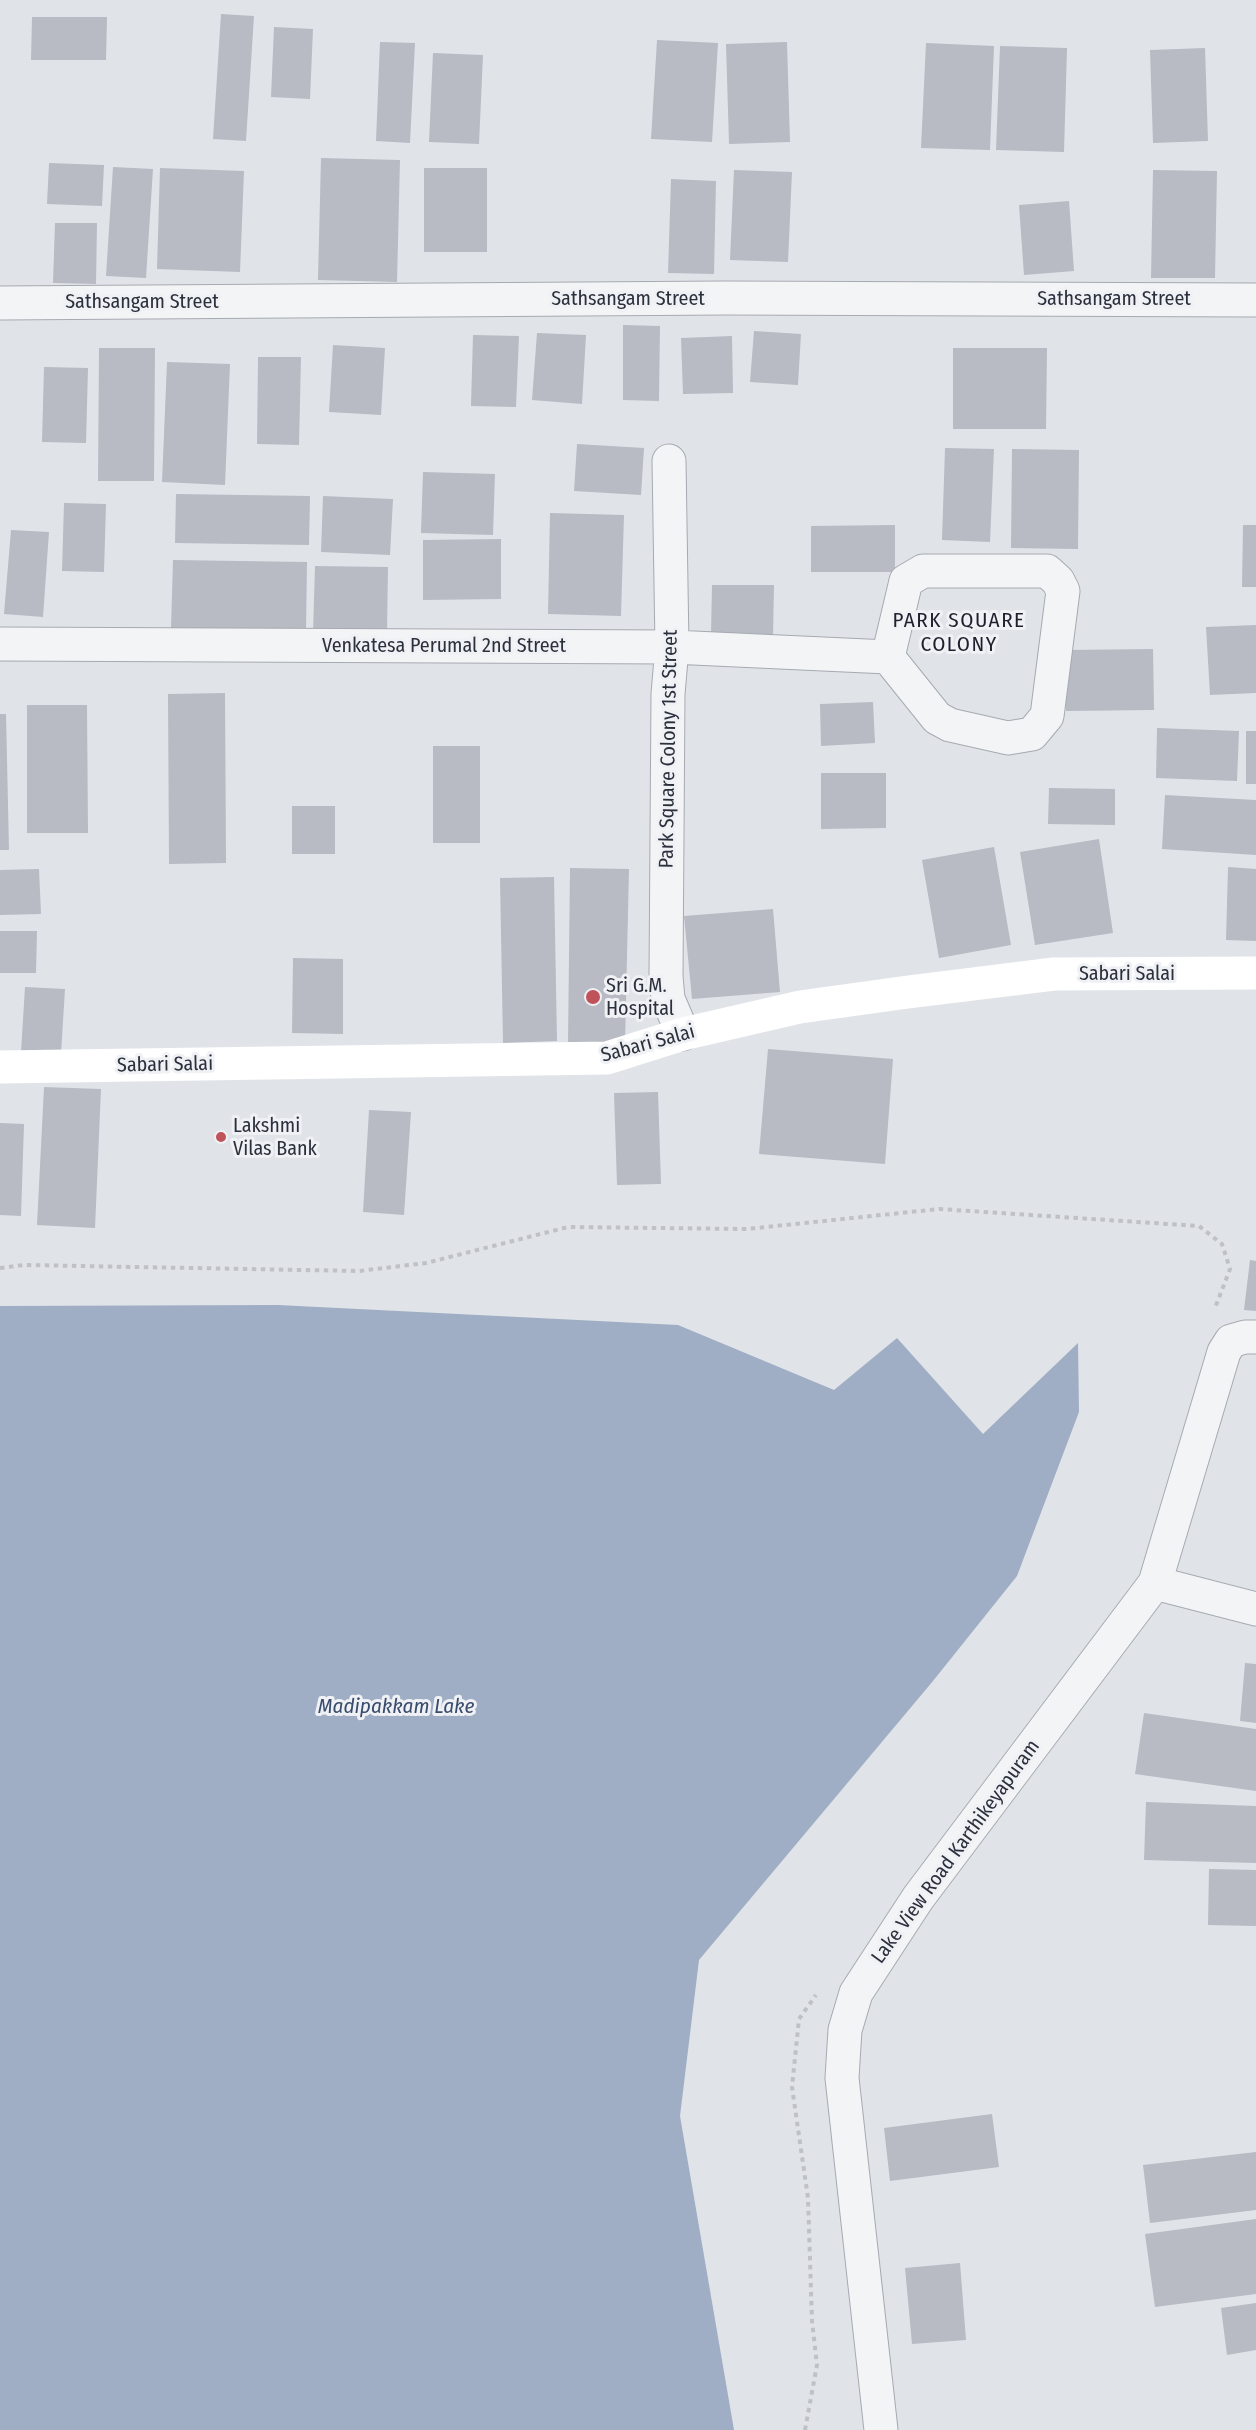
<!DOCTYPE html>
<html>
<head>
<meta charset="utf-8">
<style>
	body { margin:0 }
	canvas { display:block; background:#e0e3e8 }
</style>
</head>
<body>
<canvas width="1256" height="2430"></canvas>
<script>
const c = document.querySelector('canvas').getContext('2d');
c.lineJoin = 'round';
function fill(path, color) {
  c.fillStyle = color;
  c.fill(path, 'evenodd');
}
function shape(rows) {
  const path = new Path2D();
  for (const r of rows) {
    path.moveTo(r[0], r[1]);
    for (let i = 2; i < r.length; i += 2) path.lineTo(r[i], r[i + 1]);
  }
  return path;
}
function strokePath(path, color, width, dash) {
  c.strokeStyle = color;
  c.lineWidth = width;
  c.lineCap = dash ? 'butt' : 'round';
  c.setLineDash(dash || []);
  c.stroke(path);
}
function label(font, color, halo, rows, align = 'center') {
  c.font = font + ' "Fira Sans Condensed",sans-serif';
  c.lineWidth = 6;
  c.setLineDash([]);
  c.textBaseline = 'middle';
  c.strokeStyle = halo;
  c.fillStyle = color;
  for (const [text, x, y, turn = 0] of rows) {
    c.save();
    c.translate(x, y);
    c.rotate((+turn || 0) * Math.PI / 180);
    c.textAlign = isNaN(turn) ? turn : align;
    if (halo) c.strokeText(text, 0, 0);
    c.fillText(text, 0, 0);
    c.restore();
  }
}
fill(shape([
	[278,1305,678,1325,834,1390,897,1338,983,1434,1078,1343,1079,1412,1017,1576,933,1681,699,1960,680,2116,734,2430,0,2430,0,1306]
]), '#9faec4');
fill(shape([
	[221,14,254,16,246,141,213,139],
	[32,17,107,17,106,60,31,60],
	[274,27,313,29,310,99,271,97],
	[657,40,718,43,712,142,651,139],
	[380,42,415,43,410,143,376,141],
	[787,42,790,142,729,144,726,44],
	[926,43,994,46,990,150,921,148],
	[1000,46,1067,48,1064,152,996,150],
	[1205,48,1208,141,1153,143,1150,50],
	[433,53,483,55,479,144,429,142],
	[321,158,400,160,397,282,318,280],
	[49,163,104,165,102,206,47,204],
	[113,167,153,169,146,278,106,276],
	[160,168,244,171,240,272,157,269],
	[424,168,487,168,487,252,424,252],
	[734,170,792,172,788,262,730,260],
	[1153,170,1217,171,1215,278,1151,278],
	[671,179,716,181,714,274,668,273],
	[1069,201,1074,271,1024,275,1019,205],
	[55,223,97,223,96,284,53,283],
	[623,325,660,326,659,401,623,400],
	[754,331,801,334,798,385,750,382],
	[537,333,586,335,582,404,532,400],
	[473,335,519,336,516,407,471,406],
	[732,336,733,393,683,394,681,338],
	[333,345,385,348,381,415,329,412],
	[99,348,155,348,154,481,98,481],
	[953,348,1047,348,1046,429,953,429],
	[258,357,301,357,299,445,257,444],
	[167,362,230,364,225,485,162,482],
	[44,367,88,368,86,443,42,442],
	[577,444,644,448,641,495,574,491],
	[945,448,994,449,990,542,942,540],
	[1012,449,1079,450,1078,549,1011,548],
	[423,472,495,474,493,535,421,533],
	[176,494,310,496,309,545,175,543],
	[323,496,393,499,390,555,321,552],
	[64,503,106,504,104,572,62,571],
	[550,513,624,515,621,616,548,614],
	[895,525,895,572,811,572,811,526],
	[1243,525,1256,525,1256,587,1242,587],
	[11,530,49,532,43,617,4,614],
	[501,539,501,599,423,600,423,540],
	[173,560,307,562,306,630,171,628],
	[315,566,388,567,387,634,313,634],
	[712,585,774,585,773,636,711,635],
	[1256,625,1256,693,1210,695,1206,627],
	[1153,649,1154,710,1066,711,1066,650],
	[225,693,226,863,169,864,168,694],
	[873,702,875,743,821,746,820,704],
	[27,705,87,705,88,833,27,833],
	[0,714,6,714,9,850,0,850],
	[1157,728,1239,731,1237,781,1156,778],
	[1246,731,1256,731,1256,784,1246,784],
	[433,746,480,746,480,843,433,843],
	[821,773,886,773,886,828,821,829],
	[1049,788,1115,789,1115,825,1048,824],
	[1165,795,1256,800,1256,855,1162,849],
	[292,806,335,806,335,854,292,854],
	[1099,839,1113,933,1035,945,1020,852],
	[994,847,1011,945,939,958,922,860],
	[1228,867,1256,869,1256,941,1226,940],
	[570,868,629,869,625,1044,568,1043],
	[39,869,41,914,0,915,0,870],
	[554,877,557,1041,503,1043,500,878],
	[773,909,780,992,692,999,684,916],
	[0,931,37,931,36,973,0,973],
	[293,958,343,959,343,1034,292,1033],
	[25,987,65,989,61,1054,21,1052],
	[768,1049,893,1059,885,1164,759,1154],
	[44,1087,101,1089,95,1228,37,1225],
	[658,1092,661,1184,617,1185,614,1093],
	[369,1110,411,1112,404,1215,363,1212],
	[0,1123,24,1124,21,1216,0,1215],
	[1250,1260,1256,1261,1256,1311,1244,1310],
	[1245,1663,1256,1664,1256,1723,1240,1721],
	[1144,1713,1256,1729,1256,1791,1135,1774],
	[1146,1802,1256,1806,1256,1863,1144,1860],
	[1209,1869,1256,1870,1256,1926,1208,1925],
	[992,2114,999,2167,890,2181,884,2128],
	[1256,2152,1256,2210,1150,2223,1143,2165],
	[1256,2219,1256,2294,1155,2307,1145,2234],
	[960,2263,966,2340,912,2344,905,2268],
	[1256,2303,1256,2350,1227,2355,1221,2308]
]), '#b8bbc4');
const street = shape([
	[0,303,725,298,1256,300],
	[669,461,672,647,668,694,666,976,668,999,683,1034],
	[0,644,672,647,888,657,937,718,950,725,1008,738,1032,734,1047,716,1063,591,1058,581,1047,571,923,571,906,581,888,657],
	[1155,1583,1256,1609],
	[881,2430,842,2078,845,2030,856,1993,918,1898,1155,1583,1224,1352,1231,1341,1245,1337,1256,1337]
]);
strokePath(street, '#a6aab1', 35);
strokePath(shape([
	[0,1268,24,1265,359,1271,426,1263,568,1227,747,1229,939,1209,1199,1226,1222,1244,1230,1269,1215,1308],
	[805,2430,817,2365,812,2321,808,2198,792,2087,799,2019,816,1995]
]), '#bfc1c6', 4, [4.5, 4.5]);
strokePath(street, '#f3f4f6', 33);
strokePath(shape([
	[0,1067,607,1058,683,1034,800,1007,908,992,1054,974,1256,973]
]), '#fff', 33);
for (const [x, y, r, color] of [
	[593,997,8,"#c05259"],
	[221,1137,6,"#c05259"]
]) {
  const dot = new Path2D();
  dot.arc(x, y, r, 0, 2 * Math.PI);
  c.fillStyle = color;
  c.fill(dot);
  strokePath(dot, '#f0f1f5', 2);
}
label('20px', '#2b303d', '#f0f1f5', [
	["Sathsangam Street",628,299],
	["Sathsangam Street",1114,299],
	["Sathsangam Street",142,302],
	["Venkatesa Perumal 2nd Street",444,646],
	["Park Square Colony 1st Street",669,749,-89],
	["Sabari Salai",1127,974],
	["Sabari Salai",648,1044,-15],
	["Sabari Salai",165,1065,-1],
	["Lake View Road Karthikeyapuram",956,1852,-54]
]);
label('20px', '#2b303d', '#f0f1f5', [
	["Sri G.M.",606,986],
	["Hospital",606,1009],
	["Lakshmi",233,1126],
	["Vilas Bank",233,1149]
], 'left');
c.letterSpacing = '1.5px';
label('21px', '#1d212e', '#f0f1f5', [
	["PARK SQUARE",959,621],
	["COLONY",959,645]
]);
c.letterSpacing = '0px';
label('italic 21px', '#394c6d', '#f0f1f5', [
	["Madipakkam Lake",396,1707]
]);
</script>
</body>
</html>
